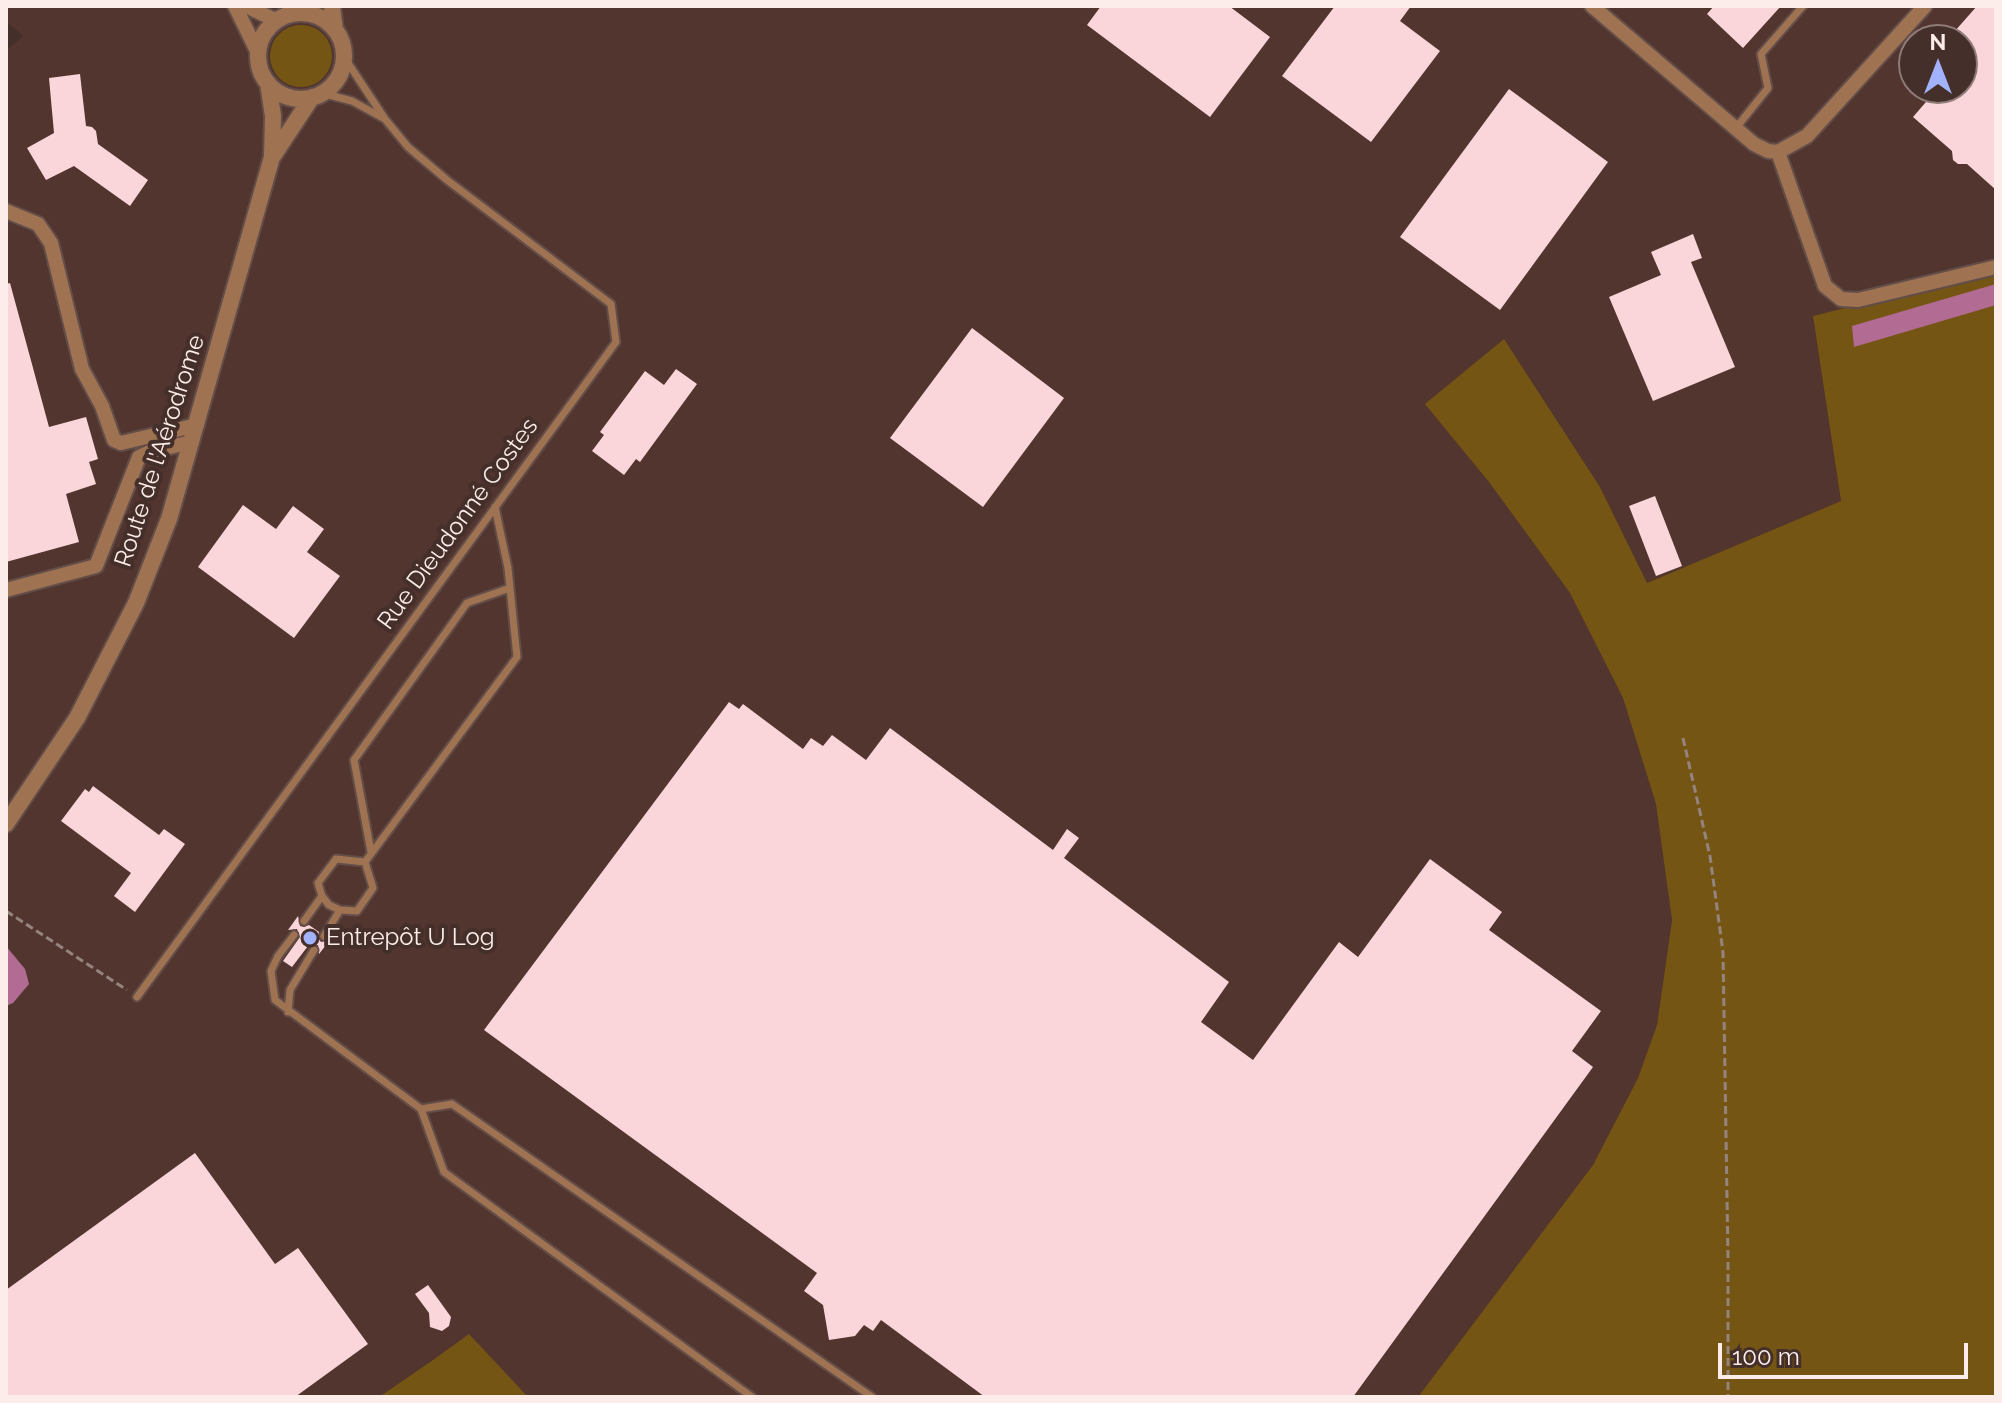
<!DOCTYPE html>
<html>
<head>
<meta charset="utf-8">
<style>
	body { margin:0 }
	#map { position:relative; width:2002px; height:1403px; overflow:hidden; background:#452f2a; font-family:Raleway,sans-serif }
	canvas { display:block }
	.frame { position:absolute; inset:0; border:8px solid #fcedea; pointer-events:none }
	.north { position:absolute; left:1898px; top:24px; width:80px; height:80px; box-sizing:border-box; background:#452f2a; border:2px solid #8e7b77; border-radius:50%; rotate:0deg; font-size:22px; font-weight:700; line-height:32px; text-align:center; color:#fcedea }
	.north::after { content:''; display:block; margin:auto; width:28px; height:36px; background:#a2b2fd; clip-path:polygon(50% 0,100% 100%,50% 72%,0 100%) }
	.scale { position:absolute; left:1718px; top:1343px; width:250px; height:36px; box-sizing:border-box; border:4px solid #fcedea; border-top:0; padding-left:10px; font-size:24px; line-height:28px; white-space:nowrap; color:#fcedea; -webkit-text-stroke:6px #452f2a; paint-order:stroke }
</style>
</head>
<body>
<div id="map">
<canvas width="2002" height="1403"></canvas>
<div class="frame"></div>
<div class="north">N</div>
<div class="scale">100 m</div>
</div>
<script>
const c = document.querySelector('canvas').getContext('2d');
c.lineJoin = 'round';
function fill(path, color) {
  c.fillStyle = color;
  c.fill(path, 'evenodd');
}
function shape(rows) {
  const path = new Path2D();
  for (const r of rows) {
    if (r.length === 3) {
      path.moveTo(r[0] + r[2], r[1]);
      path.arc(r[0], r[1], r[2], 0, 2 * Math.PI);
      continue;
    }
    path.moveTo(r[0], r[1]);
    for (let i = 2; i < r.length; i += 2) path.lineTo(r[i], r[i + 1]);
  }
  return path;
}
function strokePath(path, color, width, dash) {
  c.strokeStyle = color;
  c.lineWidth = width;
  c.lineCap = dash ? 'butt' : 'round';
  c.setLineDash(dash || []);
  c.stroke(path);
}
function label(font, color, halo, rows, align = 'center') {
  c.font = font + ' Raleway,sans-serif';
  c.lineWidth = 8;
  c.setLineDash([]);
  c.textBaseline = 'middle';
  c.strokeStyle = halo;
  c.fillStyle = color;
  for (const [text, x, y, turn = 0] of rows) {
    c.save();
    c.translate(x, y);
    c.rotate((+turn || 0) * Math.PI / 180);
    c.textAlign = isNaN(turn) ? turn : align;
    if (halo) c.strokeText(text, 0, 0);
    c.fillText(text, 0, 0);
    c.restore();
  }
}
fill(shape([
	[6,6,1996,6,1996,270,1813,316,1841,501,1647,583,1600,487,1504,339,1426,404,1489,482,1570,593,1623,698,1656,804,1672,919,1657,1025,1638,1078,1593,1165,1418,1397,528,1397,469,1335,379,1397,6,1397,6,51,23,36,6,21],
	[1914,40,1962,40,1962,88,1914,88]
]), '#52352e');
fill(shape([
	[301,56,31],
	[1996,270,1996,1397,1418,1397,1593,1165,1638,1078,1657,1025,1672,920,1656,804,1623,698,1570,593,1489,482,1425,404,1504,339,1600,487,1647,583,1841,501,1813,316],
	[469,1334,528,1397,379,1397,433,1360]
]), '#755514');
fill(shape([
	[1996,284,1996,305,1854,347,1852,326],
	[6,946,25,969,29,984,13,1003,6,1006]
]), '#b26c94');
fill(shape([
	[1101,6,1229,6,1270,37,1210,117,1087,25],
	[1335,6,1411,6,1400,21,1440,51,1371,142,1282,76],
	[1714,6,1781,6,1743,48,1707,14],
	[1977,6,1996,6,1996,190,1967,164,1958,164,1953,160,1952,151,1913,117,1938,88,1962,88,1962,40,1947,40],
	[80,74,86,126,92,127,96,131,98,144,148,180,130,206,74,166,46,180,27,148,54,133,49,78],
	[1509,89,1608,162,1500,310,1400,237],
	[1693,234,1702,258,1691,262,1735,367,1653,401,1609,297,1661,275,1651,252],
	[10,283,49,427,86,417,98,459,89,462,96,484,66,494,79,542,6,562,6,284],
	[972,328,1064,398,983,507,890,438],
	[676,369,697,384,640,462,636,459,624,475,592,451,604,435,600,432,645,371,664,385],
	[1655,496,1682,566,1656,576,1629,506],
	[243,505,276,529,293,506,324,529,307,552,340,576,294,638,198,567],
	[729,702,739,709,743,704,803,749,811,738,823,746,832,735,866,760,890,728,1053,850,1067,829,1079,838,1064,858,1229,982,1201,1022,1253,1060,1339,942,1358,957,1430,859,1502,912,1489,930,1601,1011,1572,1051,1593,1067,1353,1397,985,1397,881,1320,873,1331,864,1325,855,1336,829,1340,823,1305,804,1291,817,1273,484,1030],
	[93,786,159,835,164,829,185,844,135,912,114,896,131,873,61,821,85,789,89,792],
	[298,916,300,926,304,927,309,925,319,932,318,938,321,942,330,940,319,954,318,945,308,946,292,967,283,961,300,937,297,929,288,930],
	[195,1153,275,1264,298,1248,368,1344,295,1397,6,1397,6,1290],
	[428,1285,451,1317,449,1326,442,1331,430,1327,429,1313,415,1294]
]), '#fad6db');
const service = shape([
	[322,93,352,101,383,118],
	[1736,128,1768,88,1761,54,1803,6],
	[371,852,354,760,467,603,510,588],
	[336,859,365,862,373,888,357,911,340,910,329,905,322,896,318,883,336,859],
	[365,862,517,657,508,568,495,507],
	[304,921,322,896],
	[294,935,278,956,271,971,275,1000,421,1109,444,1172,752,1397],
	[324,936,340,910],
	[137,997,616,342,611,304,447,180,408,147,385,119,344,57],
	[288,1012,290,990,314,950],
	[421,1109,452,1104,872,1397]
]);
const minor = shape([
	[235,6,257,51],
	[246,6,275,20],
	[1592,6,1754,144,1768,151,1778,152],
	[1778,152,1825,286,1841,299,1858,300,1996,267],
	[1778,152,1807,136,1925,6],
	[6,211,38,224,51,243,82,369,102,406,114,440,121,443,197,425],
	[6,590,96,566,139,457,152,451,192,442]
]);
const tertiary = shape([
	[332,6,335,30],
	[301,56,43],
	[273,156,312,97],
	[6,824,77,718,136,603,169,519,272,157,273,116,268,83]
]);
strokePath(service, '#624d49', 11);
strokePath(minor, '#624d49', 18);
strokePath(tertiary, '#624d49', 20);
strokePath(shape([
	[1683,738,1710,856,1723,952,1728,1258,1728,1397],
	[6,911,127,990]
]), '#95837e', 3, [8, 4]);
strokePath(service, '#9f7252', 7);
strokePath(minor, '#9f7252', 14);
strokePath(tertiary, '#9f7252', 16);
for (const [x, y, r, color] of [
	[310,938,8,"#a2b2fd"]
]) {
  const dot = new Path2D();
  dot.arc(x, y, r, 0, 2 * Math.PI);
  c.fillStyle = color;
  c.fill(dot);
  strokePath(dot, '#452f2a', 3);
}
label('24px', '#fcedea', '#452f2a', [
	["Route de l'Aérodrome",160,451,-72],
	["Rue Dieudonné Costes",458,524,-54]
]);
label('24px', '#fcedea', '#452f2a', [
	["Entrepôt U Log",326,938]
], 'left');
</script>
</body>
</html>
